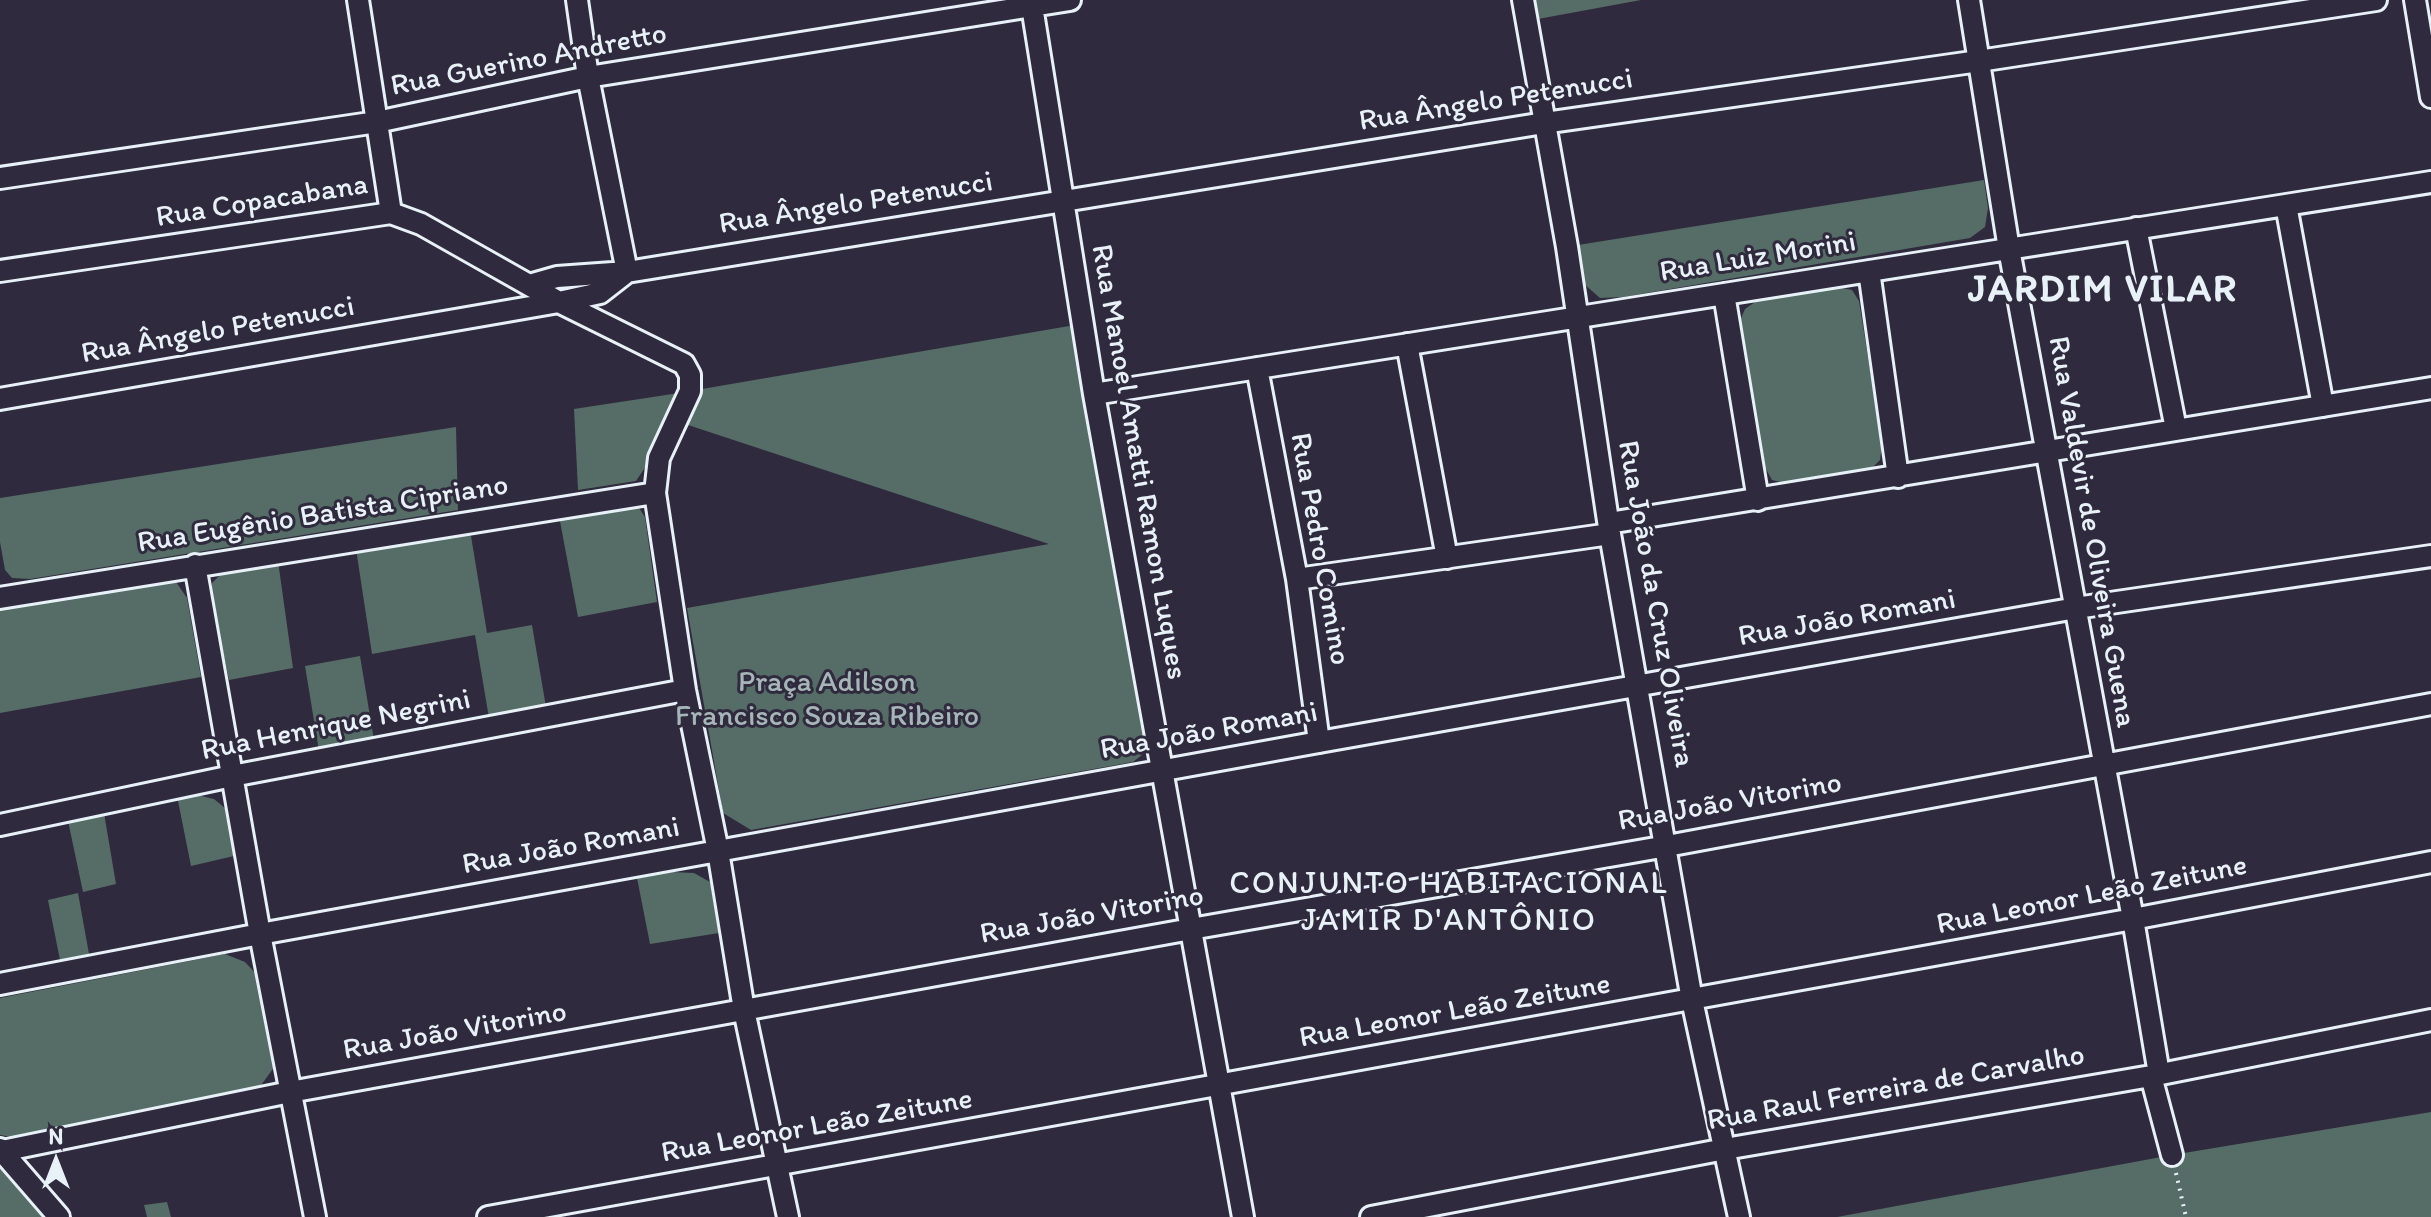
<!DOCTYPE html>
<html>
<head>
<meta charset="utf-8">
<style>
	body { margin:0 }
	#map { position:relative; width:2431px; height:1217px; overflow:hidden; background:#2f2a3d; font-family:Itim,sans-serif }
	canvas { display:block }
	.north { position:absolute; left:16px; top:1121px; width:80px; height:80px; -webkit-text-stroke:6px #2f2a3d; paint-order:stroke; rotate:0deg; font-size:22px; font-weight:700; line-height:32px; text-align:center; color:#e8f1f8 }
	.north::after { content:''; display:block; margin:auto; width:28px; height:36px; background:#e8f1f8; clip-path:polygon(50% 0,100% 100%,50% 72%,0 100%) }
</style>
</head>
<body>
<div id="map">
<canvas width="2431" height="1217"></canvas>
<div class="north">N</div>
</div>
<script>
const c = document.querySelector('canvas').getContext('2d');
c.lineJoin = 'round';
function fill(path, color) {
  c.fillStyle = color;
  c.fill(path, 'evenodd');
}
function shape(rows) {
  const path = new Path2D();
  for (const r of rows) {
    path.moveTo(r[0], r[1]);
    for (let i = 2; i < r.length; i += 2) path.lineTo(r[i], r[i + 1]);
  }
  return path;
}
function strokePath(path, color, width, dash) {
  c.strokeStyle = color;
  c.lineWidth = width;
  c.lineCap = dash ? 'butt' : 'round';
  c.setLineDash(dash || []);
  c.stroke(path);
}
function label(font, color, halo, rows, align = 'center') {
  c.font = font + ' Itim,sans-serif';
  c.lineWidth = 6;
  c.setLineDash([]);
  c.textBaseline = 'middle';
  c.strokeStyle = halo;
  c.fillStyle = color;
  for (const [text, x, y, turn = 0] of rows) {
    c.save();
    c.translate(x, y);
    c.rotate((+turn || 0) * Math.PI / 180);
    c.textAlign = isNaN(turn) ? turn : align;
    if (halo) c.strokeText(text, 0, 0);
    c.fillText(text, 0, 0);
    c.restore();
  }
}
fill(shape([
	[1535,0,1641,0,1538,19],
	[1984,180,1988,208,1985,227,1970,238,1623,297,1600,298,1584,284,1578,245],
	[1837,287,1852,290,1859,301,1882,445,1880,460,1868,472,1785,483,1772,480,1761,460,1739,323,1745,309,1758,300],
	[1075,325,1145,745,1142,755,1133,762,751,830,723,813,687,608,1049,544,685,424,702,389],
	[679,393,660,429,646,466,636,481,578,490,574,409],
	[456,427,458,510,30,579,12,578,5,570,0,542,0,498],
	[628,505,639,508,645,517,657,602,578,617,559,516],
	[470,530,487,633,532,625,546,707,489,718,475,635,372,654,356,549],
	[278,561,293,668,229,680,212,600,212,583,226,569],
	[174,579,187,598,201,677,0,713,0,607],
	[360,656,374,740,319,751,305,666],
	[189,793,214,799,225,808,234,856,191,866,177,796],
	[104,813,116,884,83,892,68,821],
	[671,872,694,873,710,882,719,933,650,944,637,878],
	[78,893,89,954,60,960,48,900],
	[225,954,245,962,258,976,275,1066,259,1088,17,1138,0,1135,0,998],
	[2431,1112,2431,1217,1837,1217,2172,1155],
	[0,1164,45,1217,0,1217],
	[167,1202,171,1217,147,1217,144,1205]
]), '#566c67');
const minor = shape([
	[358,0,391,213],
	[1031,0,1094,394,1243,1217],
	[1523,0,1567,247,1610,534,1692,1000,1739,1217],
	[1969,0,2009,249,2133,919,2159,1074],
	[2415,0,2431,97],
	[0,178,377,122,588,77,1070,0],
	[2286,205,2323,406],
	[2136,228,2176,429],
	[0,271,391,213,421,224,559,302,684,364,690,375,690,391,659,458,655,493,685,690,718,851,744,1010,788,1217],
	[1869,271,1898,477],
	[529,285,557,277,627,272,588,77,577,0],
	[1724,294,1758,500],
	[1407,344,1447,558],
	[1257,368,1297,579,1319,742],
	[1094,394,2431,182],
	[0,399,559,302,600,293,627,272,1544,123,1979,61,2376,0],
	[1609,523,2431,388],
	[195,565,260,934,315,1217],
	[1297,579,1610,534],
	[0,598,655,493],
	[0,825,232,776,685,690],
	[0,984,260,934,1319,742,2076,608,2431,556],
	[2151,1076,2172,1155],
	[0,1149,59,1217],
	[2,1151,290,1092,1191,929,1667,846,2431,704],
	[488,1217,2133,919,2431,862],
	[1371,1217,1725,1149,2151,1076,2431,1020]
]);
strokePath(minor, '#e8f1f8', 26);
strokePath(shape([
	[2176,1173,2186,1217]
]), '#e8f1f8', 4, [2, 6]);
strokePath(minor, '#2f2a3d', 20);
label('30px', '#e8f1f8', '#2f2a3d', [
	["Rua Guerino Andretto",529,61,-11],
	["Rua Ângelo Petenucci",1496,101,-9],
	["Rua Copacabana",262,202,-9],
	["Rua Ângelo Petenucci",856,204,-9],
	["Rua Luiz Morini",1758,258,-9],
	["Rua Ângelo Petenucci",218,331,-10],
	["Rua Manoel Amatti Ramon Luques",1138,462,80],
	["Rua Eugênio Batista Cipriano",323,515,-9],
	["Rua Valdevir de Oliveira Guena",2091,532,80],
	["Rua Pedro Comino",1319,549,80],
	["Rua João da Cruz Oliveira",1655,604,80],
	["Rua João Romani",1847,619,-10],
	["Rua Henrique Negrini",336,726,-11],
	["Rua João Romani",1209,732,-10],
	["Rua João Vitorino",1730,803,-10],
	["Rua João Romani",571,847,-10],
	["Rua Leonor Leão Zeitune",2092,896,-11],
	["Rua João Vitorino",1092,916,-10],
	["Rua Leonor Leão Zeitune",1455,1012,-10],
	["Rua João Vitorino",455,1032,-10],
	["Rua Raul Ferreira de Carvalho",1896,1089,-10],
	["Rua Leonor Leão Zeitune",817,1127,-10]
]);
label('30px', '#a6b5b7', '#2f2a3d', [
	["Praça Adilson",827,683],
	["Francisco Souza Ribeiro",827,717]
]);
c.letterSpacing = '2px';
label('32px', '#e8f1f8', '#2f2a3d', [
	["CONJUNTO HABITACIONAL",1449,885],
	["JAMIR D'ANTÔNIO",1449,922]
]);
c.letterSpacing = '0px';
c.letterSpacing = '2px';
label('bold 38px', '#e8f1f8', '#2f2a3d', [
	["JARDIM VILAR",2103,291]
]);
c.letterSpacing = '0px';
</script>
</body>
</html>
